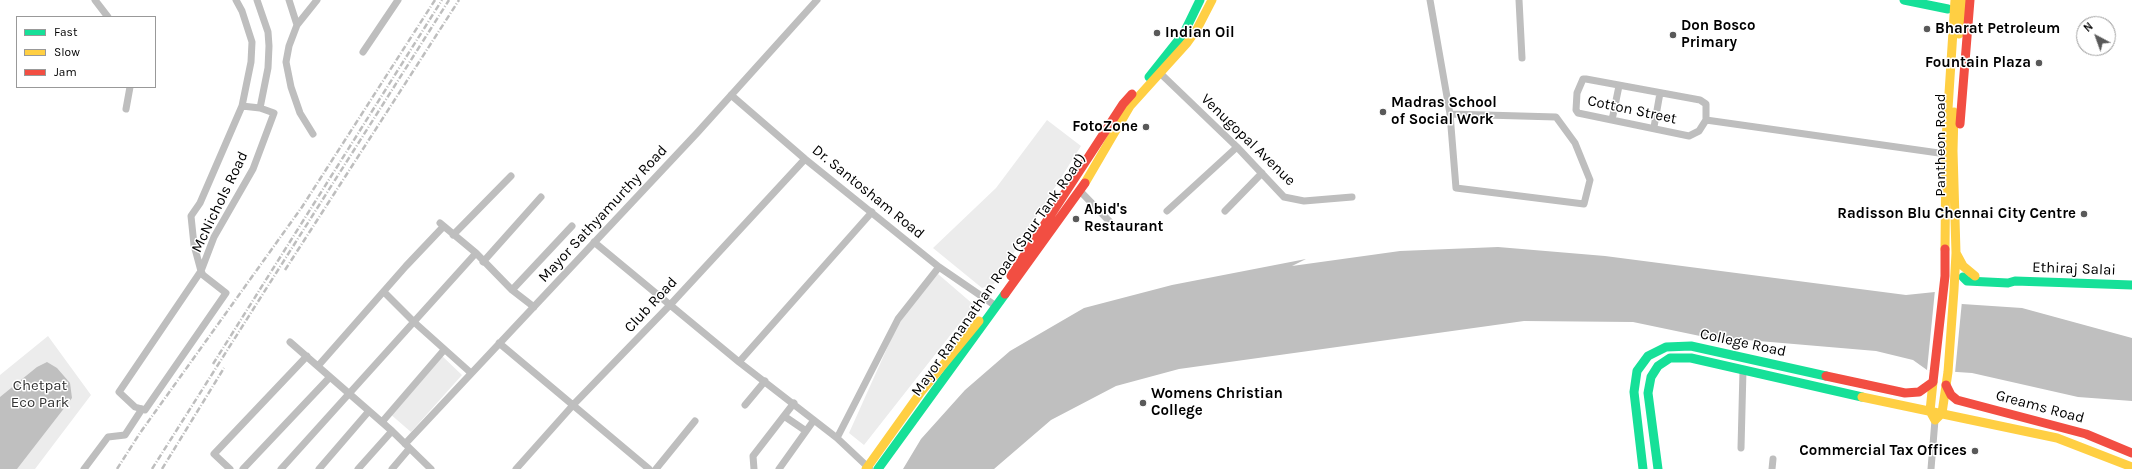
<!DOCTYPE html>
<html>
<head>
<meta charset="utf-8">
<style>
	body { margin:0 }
	#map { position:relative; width:2132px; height:469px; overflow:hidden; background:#fff; font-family:Karla,sans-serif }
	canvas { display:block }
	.legend { position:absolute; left:16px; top:16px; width:140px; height:72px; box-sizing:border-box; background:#fff; border:1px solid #999; margin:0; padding:5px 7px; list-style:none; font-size:12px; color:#000 }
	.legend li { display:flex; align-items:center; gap:8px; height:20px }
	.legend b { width:20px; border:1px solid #999 }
	.north { position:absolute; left:2076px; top:16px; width:40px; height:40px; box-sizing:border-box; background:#fff; border:1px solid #999; border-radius:50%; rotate:319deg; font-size:11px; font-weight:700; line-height:16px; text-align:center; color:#000 }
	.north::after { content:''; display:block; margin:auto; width:14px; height:18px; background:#595959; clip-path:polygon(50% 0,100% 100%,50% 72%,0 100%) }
</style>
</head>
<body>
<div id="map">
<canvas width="2132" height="469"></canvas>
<ul class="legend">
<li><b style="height:5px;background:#16e098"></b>Fast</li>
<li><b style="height:5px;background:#ffcf43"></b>Slow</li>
<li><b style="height:5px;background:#f24e42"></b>Jam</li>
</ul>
<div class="north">N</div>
</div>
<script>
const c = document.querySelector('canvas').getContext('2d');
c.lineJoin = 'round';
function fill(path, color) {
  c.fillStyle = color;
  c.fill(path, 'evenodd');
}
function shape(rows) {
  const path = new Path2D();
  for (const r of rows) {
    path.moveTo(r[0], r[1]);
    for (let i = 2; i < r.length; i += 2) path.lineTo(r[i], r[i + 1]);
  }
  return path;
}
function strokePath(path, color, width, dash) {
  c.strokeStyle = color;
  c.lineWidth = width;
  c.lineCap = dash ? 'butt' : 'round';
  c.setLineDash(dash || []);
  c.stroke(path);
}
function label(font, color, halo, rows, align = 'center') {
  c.font = font + ' Karla,sans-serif';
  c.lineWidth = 3;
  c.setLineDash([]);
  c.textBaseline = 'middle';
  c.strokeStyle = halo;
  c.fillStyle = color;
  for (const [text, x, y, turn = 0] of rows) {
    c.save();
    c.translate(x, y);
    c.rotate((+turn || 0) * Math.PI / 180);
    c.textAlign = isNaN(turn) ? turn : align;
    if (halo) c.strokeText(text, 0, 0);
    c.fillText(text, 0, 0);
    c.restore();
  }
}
fill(shape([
	[1047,120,1081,146,994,284,982,288,933,248,996,188],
	[938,274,974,305,864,445,849,433,902,315],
	[48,336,91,395,35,469,0,469,0,375],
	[440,354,462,375,411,432,389,413]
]), '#ececec');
fill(shape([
	[1498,247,1605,256,1906,295,1935,292,1962,304,2022,308,2132,338,2132,401,2078,397,1972,373,1927,370,1913,360,1876,351,1700,336,1633,322,1524,321,1179,369,1116,386,1051,420,994,469,903,469,921,439,965,390,1010,351,1084,308,1172,285,1306,259,1292,266,1400,251],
	[47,362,57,368,70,383,72,398,17,469,0,469,0,397,37,367]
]), '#bfbfbf');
fill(shape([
	[1935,290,1962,301,1955,373,1927,370]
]), '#fff');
strokePath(shape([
	[95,0,108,17],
	[236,0,242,11,252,42,251,62,242,106,200,203,191,216,194,245,201,271,119,392,135,407,142,409,145,410,226,293,203,275,201,271,214,237,253,169,274,113,260,108,242,106],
	[257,0,268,32,269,46,268,68,260,108],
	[289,0,297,25,289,46,286,62,291,87,300,113,313,134],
	[1430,0,1450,114,1456,188,1584,204,1590,180,1575,143,1556,117,1450,114],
	[1519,0,1522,58],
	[297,25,317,0],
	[363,52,398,0],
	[1161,74,1237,147,1284,197,1304,201,1352,197],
	[731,95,805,159,939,267,993,304],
	[126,109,130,87],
	[1612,120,1619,86],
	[1706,120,1699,131,1689,136,1578,113,1576,110,1577,93,1583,79,1586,79,1700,100,1706,104,1706,120,1946,154],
	[1654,127,1660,93],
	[1080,191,1111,223],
	[1167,211,1237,147],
	[1225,211,1262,173],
	[440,223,476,253,512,290,534,307],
	[453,235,511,176],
	[594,242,739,362,837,438,870,469],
	[483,262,541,197],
	[512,290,572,226],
	[384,292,414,322,471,373],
	[290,342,392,431],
	[499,343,649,469],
	[739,362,872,212],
	[318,366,406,266,443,227],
	[745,405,765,381],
	[784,416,806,431],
	[382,422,444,350],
	[837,438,898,319,939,267],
	[405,444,697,133,817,0],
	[1741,448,1743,370],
	[84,469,108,437,125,435,142,409],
	[230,469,214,454,307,356],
	[243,469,330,377],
	[281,469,476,253],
	[319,469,369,411],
	[358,469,392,431,431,469],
	[392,469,409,449],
	[516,469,574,404,670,305,805,159],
	[656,469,695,421],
	[754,469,753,456,794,403],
	[779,469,814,420],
	[1772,469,1773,459],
	[1931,469,1935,420]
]), '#bebebe', 7);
strokePath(shape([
	[1904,0,1948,9],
	[1149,77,1184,33,1200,0],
	[1963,277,1967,281,2008,283,2015,281,2132,285],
	[878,469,1005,294],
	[1643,469,1634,392,1637,371,1648,356,1666,347,1691,346,1826,376],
	[1658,469,1648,393,1651,377,1658,366,1670,358,1691,358,1862,397]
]), '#16e098', 9);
strokePath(shape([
	[1959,34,1962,0],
	[1085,183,1130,106,1187,43,1197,29,1212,0],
	[1945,249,1946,140,1955,0],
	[1956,253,1963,266,1975,276],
	[1933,382,1930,411,1935,420,1942,413,1948,372,1954,290,1956,253,1953,151,1954,112],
	[1862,397,2057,438,2132,467],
	[866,469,921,392,979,321]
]), '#ffcf43', 9);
strokePath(shape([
	[1960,124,1970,0],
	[1011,276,1123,104,1132,94],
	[1005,294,1085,183],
	[1826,376,1905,393,1919,392,1933,382,1945,276,1945,249],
	[1946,385,1951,395,1957,400,2086,434,2132,453]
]), '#f24e42', 9);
strokePath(shape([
	[285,270,459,0],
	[213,364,442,0],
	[117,469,140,433,302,207,435,0],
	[152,469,449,0],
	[162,469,224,368]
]), '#bebebe', 2.5, [6, 2, 1, 2]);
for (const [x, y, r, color] of [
	[1927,29,4,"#595959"],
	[1157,33,4,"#595959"],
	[1673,35,4,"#595959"],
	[2039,63,4,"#595959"],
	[1383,112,4,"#595959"],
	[1146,127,4,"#595959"],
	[2084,214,4,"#595959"],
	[1076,219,4,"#595959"],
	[1143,403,4,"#595959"],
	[1975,451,4,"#595959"]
]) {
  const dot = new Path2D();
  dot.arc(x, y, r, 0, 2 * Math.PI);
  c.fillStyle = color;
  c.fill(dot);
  strokePath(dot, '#fff', 1.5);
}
label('bold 15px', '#000', '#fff', [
	["Don Bosco",1681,26],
	["Primary",1681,43],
	["Bharat Petroleum",1935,29],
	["Indian Oil",1165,33],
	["Fountain Plaza",2031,63,"right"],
	["Madras School",1391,103],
	["of Social Work",1391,120],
	["FotoZone",1138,127,"right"],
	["Abid's",1084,210],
	["Restaurant",1084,227],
	["Radisson Blu Chennai City Centre",2076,214,"right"],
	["Womens Christian",1151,394],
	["College",1151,411],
	["Commercial Tax Offices",1967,451,"right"]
], 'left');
label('15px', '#000', '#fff', [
	["Cotton Street",1632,110,12],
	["Venugopal Avenue",1248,140,44],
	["Pantheon Road",1941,145,-90],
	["Dr. Santosham Road",868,192,39],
	["McNichols Road",220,202,-64],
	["Mayor Sathyamurthy Road",603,214,-47],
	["Ethiraj Salai",2074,269,2],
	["Mayor Ramanathan Road (Spur Tank Road)",999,275,-55],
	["Club Road",651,305,-47],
	["College Road",1743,343,12],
	["Greams Road",2040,407,15]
]);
label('15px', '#333', '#fff', [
	["Chetpat",40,386],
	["Eco Park",40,403]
]);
</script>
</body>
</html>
